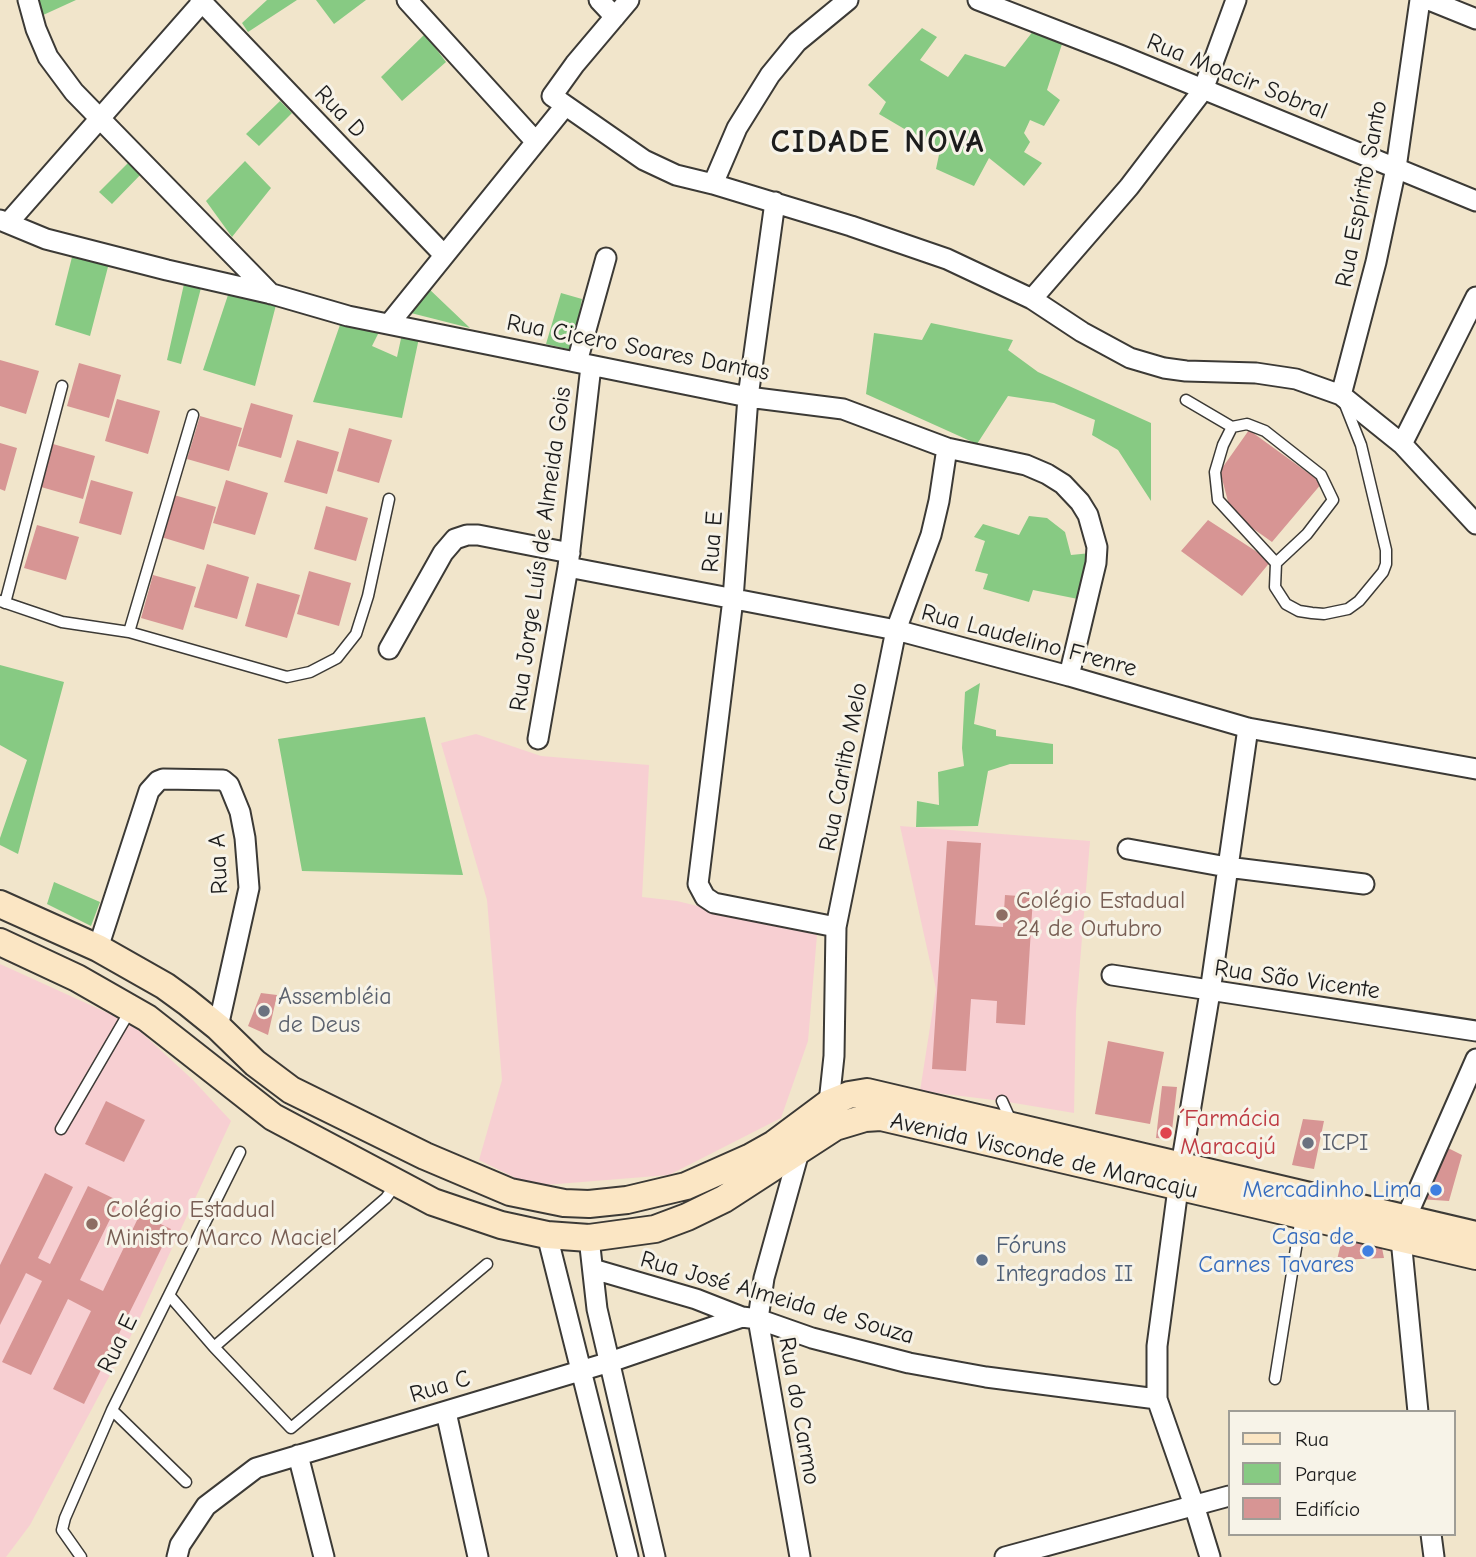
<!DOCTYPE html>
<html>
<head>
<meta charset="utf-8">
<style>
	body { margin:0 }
	#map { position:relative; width:1476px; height:1557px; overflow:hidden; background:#f1e5cb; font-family:"Comic Neue",sans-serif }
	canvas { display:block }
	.legend { position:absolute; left:1228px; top:1410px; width:228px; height:126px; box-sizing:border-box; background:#f7f3e8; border:2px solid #9f9d96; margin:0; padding:9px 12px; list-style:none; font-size:21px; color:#1c1c1c }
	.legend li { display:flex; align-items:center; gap:14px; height:35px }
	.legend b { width:35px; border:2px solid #9f9d96 }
</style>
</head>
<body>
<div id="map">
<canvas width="1476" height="1557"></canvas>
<ul class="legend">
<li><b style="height:9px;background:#fbe6c4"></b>Rua</li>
<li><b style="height:19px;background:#87ca83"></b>Parque</li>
<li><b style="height:19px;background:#d79594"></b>Edifício</li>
</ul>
</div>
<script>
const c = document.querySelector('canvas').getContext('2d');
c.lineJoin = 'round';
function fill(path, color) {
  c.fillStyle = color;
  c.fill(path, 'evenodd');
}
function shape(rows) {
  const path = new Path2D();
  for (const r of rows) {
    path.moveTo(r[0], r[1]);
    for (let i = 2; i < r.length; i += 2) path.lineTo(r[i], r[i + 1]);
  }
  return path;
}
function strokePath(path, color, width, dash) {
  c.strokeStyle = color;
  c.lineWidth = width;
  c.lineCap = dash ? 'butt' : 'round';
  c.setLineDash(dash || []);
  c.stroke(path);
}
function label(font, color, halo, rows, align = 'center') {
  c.font = font + ' "Comic Neue",sans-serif';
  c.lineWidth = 6;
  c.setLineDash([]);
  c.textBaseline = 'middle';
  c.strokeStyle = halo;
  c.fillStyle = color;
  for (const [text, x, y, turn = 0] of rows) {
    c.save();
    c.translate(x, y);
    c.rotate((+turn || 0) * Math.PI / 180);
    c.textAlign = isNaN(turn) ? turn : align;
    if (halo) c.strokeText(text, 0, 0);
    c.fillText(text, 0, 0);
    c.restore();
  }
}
fill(shape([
	[476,734,541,756,649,765,642,897,677,901,817,935,808,1041,781,1118,669,1175,532,1186,479,1160,502,1080,487,900,441,743],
	[900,826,1090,841,1076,1011,1074,1113,1002,1101,920,1091,936,989],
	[0,964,132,1024,193,1080,231,1121,135,1328,30,1525,6,1557,0,1557]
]), '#f7cfd2');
fill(shape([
	[36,0,76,0,41,16],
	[267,0,297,0,248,32,242,23],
	[316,0,366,0,334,24],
	[922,28,937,37,920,60,948,77,965,54,1005,67,1034,30,1063,41,1047,90,1060,100,1044,126,1030,120,1024,133,1030,142,1024,152,1042,163,1024,186,989,158,974,186,936,169,940,150,879,114,886,102,868,85],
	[425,34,446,62,402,101,381,77],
	[280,101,292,113,259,146,246,134],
	[133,158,145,170,112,204,99,192],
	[245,161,271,188,232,237,206,201],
	[73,253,109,263,90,336,55,325],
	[184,284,201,288,181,364,167,360],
	[427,287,470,328,407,312],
	[229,292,276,305,255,386,203,370],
	[561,293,582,299,572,350,546,344],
	[341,322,382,326,372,346,397,357,402,334,419,338,402,418,313,402],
	[931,323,1013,340,1008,350,1038,372,1151,423,1151,501,1118,450,1092,435,1095,420,1054,403,1008,396,977,444,866,394,874,333,922,340],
	[1029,516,1047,518,1065,532,1071,555,1091,553,1078,599,1033,590,1029,602,983,589,988,574,975,571,985,541,974,537,983,524,1019,535],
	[0,665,64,682,18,854,0,845,0,838,27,760,0,745],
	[980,683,974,724,996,730,996,736,1053,744,1053,764,1010,764,988,771,978,826,916,827,917,801,939,805,938,772,964,766,962,748,965,692],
	[425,717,463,875,302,871,278,739],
	[54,882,100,902,91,926,47,904]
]), '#87ca83');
fill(shape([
	[0,360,39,371,26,414,0,406],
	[79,363,121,375,109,418,67,406],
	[117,399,160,411,148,454,105,441],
	[251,403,293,415,281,458,238,446],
	[200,416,242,428,229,471,187,459],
	[349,428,392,440,379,483,337,471],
	[1249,430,1322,483,1272,542,1231,513,1220,471],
	[297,440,339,452,327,494,284,482],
	[0,443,17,448,5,491,0,489],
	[53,444,95,456,83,499,41,487],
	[91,480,133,492,121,535,79,523],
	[226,480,268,493,255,535,213,523],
	[174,495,216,507,204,550,161,537],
	[326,506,368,518,356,561,314,549],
	[1208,520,1271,561,1242,596,1181,551],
	[37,525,79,537,66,580,24,568],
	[207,564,249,577,237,619,194,607],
	[309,571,351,583,339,626,297,614],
	[153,575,196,587,183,630,141,618],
	[257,583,300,595,287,638,245,626],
	[947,841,981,843,975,925,1003,927,1005,895,1033,897,1025,1025,996,1023,997,1001,971,999,966,1071,932,1069],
	[261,993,277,995,268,1035,248,1026],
	[1108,1041,1164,1052,1150,1124,1095,1114],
	[1162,1086,1177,1087,1171,1139,1156,1138],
	[106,1101,145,1120,124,1162,85,1144],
	[1303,1119,1324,1121,1314,1169,1292,1165],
	[1448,1148,1462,1155,1449,1201,1419,1199],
	[45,1173,73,1187,38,1258,50,1264,88,1186,119,1201,80,1280,103,1291,140,1214,171,1229,84,1404,53,1389,91,1311,68,1299,31,1375,2,1362,42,1281,26,1273,0,1325,0,1265],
	[1342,1239,1382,1248,1384,1258,1337,1260]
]), '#d79594');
const service = shape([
	[1186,400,1232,427],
	[1276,563,1218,500,1215,472,1223,445,1232,427,1247,424,1265,431,1321,475,1333,500,1307,534,1276,563,1275,587,1286,604,1299,611,1312,613,1324,614,1348,609,1359,601,1383,572,1386,564,1386,550,1361,445,1344,402],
	[0,601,62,622,129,632,287,677,310,672,337,658,356,634,368,596,389,499],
	[5,603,62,386],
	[129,632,193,415],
	[1002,1101,1011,1121],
	[61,1129,131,1009],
	[169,1295,214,1347,291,1428,487,1264],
	[214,1347,386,1198,396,1184],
	[1275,1379,1301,1217],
	[112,1410,186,1482],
	[81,1557,62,1530,65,1518,112,1410,240,1152]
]);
const minor = shape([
	[28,0,36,29,48,57,74,92,271,294],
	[200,0,444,255],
	[407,0,536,142],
	[599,0,615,17],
	[629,0,575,64,552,96,644,160,676,175,713,184,851,226,947,259,1032,299,1082,332,1130,358,1164,368,1186,371,1256,373,1296,379,1341,395,1402,444,1476,524],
	[978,0,1120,55,1476,201],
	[1429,0,1476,19],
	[713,184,737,128,770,75,797,42,848,0],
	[775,202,748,397,733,599,698,884,705,897,714,903,836,927],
	[0,220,46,239,167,270,272,294,348,316,748,397,843,409,947,448,1026,465,1047,474,1063,484,1080,502,1088,515,1097,547,1096,563,1069,676],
	[8,223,204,0],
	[1032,299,1129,187,1203,90,1236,0],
	[389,324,565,106],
	[577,362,606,258],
	[1341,395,1376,262,1396,168,1420,0],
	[1402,444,1476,297],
	[568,567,896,630,1069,676,1248,728,1476,769],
	[389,649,443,553,455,539,467,535,478,535,570,553],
	[538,739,568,567,591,366],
	[1128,849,1227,867,1364,884],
	[98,948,149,791,158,781,163,779,223,780,229,785,240,812,245,838,249,888,218,1027],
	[1112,975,1476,1031],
	[829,1103,834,1056,836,927,896,630,931,535,939,501,947,448],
	[799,1152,764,1278,758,1319,800,1557],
	[547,1235,628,1557],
	[589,1238,597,1309,655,1557],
	[593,1269,696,1299,742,1317,758,1319,812,1338,909,1363,986,1377,1157,1399],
	[446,1412,478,1557],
	[1418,1412,1401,1239,1406,1218,1476,1059],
	[298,1455,324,1557],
	[1431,1534,1434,1557],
	[177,1557,180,1545,206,1506,256,1468,610,1362,742,1317],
	[1005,1557,1229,1496],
	[1210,1557,1194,1505,1157,1399,1157,1346,1181,1166,1210,992,1248,728]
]);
const secondary = shape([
	[0,904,98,948,165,986,187,1002,218,1027,255,1063,291,1090,425,1156,510,1192,564,1203,589,1204,627,1200,686,1186,749,1158,774,1144,829,1103,849,1095,867,1092,1476,1235],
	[0,942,77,978,147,1018,273,1117,433,1202,501,1225,547,1235,589,1238,655,1229,687,1217,724,1199,835,1127,865,1118,881,1117,1476,1256]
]);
strokePath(service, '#3c3a36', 13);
strokePath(minor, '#3c3a36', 23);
strokePath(secondary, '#3c3a36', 30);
strokePath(service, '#fff', 10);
strokePath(minor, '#fff', 19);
strokePath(secondary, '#fbe6c4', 26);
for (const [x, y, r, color] of [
	[1002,915,7,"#8d6e63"],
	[264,1011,7,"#6b7280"],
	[1166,1133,7,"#e0444e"],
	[1308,1143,7,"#6b7280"],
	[1436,1190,7,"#3f7fe0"],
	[92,1224,7,"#8d6e63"],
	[1368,1251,7,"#3f7fe0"],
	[982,1260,7,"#5c6f8a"]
]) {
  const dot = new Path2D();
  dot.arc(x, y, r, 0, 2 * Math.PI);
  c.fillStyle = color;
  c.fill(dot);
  strokePath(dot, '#f7f3e8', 2.5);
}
label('24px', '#1c1c1c', '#f7f3e8', [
	["Rua Moacir Sobral",1237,77,22],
	["Rua D",340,112,46],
	["Rua Espírito Santo",1362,194,-79],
	["Rua Cicero Soares Dantas",638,348,11],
	["Rua E",713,542,-86],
	["Rua Jorge Luís de Almeida Gois",541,549,-82],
	["Rua Laudelino Frenre",1029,641,15],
	["Rua Carlito Melo",844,767,-79],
	["Rua A",219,864,-93],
	["Rua São Vicente",1297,980,8],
	["Avenida Visconde de Maracaju",1044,1156,13],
	["Rua José Almeida de Souza",777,1298,16],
	["Rua E",118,1344,-64],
	["Rua C",440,1387,-17],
	["Rua do Carmo",799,1411,80]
]);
label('24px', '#785e54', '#f7f3e8', [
	["Colégio Estadual",1016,901],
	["24 de Outubro",1016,929],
	["Colégio Estadual",106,1210],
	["Ministro Marco Maciel",106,1238]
], 'left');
label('24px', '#5b616d', '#f7f3e8', [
	["Assembléia",278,997],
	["de Deus",278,1025],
	["ICPI",1322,1143]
], 'left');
label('24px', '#be3a42', '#f7f3e8', [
	["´Farmácia",1180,1119],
	["Maracajú",1180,1147]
], 'left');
label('24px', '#366cbe', '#f7f3e8', [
	["Mercadinho Lima",1422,1190],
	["Casa de",1354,1237],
	["Carnes Tavares",1354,1265]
], 'right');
label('24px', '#4e5e75', '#f7f3e8', [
	["Fóruns",996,1246],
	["Integrados II",996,1274]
], 'left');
c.letterSpacing = '2px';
label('bold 32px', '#1c1c1c', '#f7f3e8', [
	["CIDADE NOVA",878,143]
]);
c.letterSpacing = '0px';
</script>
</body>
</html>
